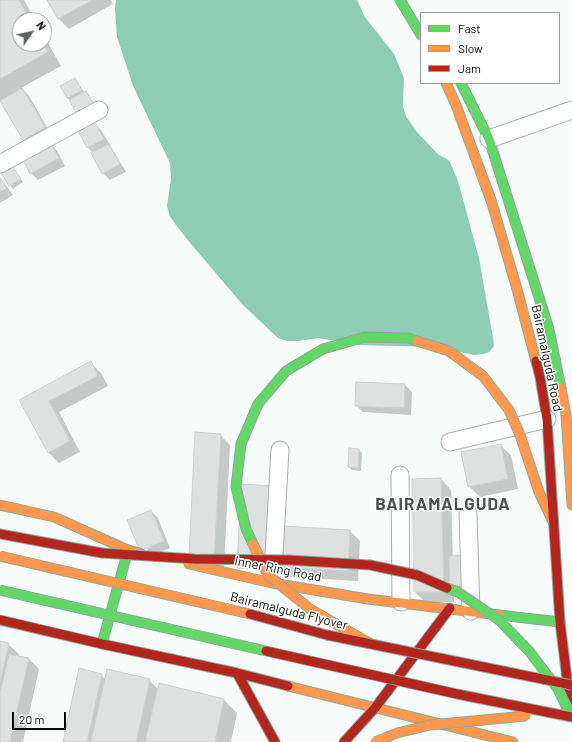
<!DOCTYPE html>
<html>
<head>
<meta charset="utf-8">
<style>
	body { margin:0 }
	#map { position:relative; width:572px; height:742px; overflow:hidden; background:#f7fcfa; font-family:Barlow,sans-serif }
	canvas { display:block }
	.legend { position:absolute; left:420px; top:12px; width:140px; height:72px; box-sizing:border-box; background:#fff; border:1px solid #9d9e9e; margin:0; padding:5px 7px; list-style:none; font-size:12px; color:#0b0d0c }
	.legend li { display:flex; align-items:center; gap:8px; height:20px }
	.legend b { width:20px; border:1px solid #9d9e9e }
	.north { position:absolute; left:12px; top:12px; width:40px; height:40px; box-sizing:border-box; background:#fff; border:1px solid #9d9e9e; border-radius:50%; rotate:56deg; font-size:11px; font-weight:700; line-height:16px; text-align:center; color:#0b0d0c }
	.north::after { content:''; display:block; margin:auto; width:14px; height:18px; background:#5e615f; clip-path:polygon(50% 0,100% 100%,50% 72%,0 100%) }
	.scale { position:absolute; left:12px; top:712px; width:54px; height:18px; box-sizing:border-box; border:2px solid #0b0d0c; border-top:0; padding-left:5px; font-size:12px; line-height:14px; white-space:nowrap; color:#0b0d0c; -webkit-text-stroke:3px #fff; paint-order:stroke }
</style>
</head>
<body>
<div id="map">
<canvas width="572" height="742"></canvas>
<ul class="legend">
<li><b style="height:5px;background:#63d668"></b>Fast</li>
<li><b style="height:5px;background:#ff974d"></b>Slow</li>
<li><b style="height:5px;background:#b3261e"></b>Jam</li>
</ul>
<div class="north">N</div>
<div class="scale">20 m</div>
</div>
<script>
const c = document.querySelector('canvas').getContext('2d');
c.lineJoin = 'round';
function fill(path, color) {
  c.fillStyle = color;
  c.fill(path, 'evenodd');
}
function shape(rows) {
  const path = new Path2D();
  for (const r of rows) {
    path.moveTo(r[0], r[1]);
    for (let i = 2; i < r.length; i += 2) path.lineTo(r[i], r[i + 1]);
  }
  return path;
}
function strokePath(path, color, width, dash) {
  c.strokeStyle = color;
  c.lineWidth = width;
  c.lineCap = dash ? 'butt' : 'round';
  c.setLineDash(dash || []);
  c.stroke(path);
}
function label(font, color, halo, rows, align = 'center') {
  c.font = font + ' Barlow,sans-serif';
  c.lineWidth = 3;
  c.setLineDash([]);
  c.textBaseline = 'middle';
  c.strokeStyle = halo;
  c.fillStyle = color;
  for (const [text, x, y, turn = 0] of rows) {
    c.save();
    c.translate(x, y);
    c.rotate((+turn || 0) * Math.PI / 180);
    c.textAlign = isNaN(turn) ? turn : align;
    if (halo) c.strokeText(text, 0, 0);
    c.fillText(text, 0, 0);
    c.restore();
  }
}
fill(shape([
	[116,0,357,0,365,17,394,54,404,78,403,106,406,116,416,131,435,151,439,155,447,159,450,162,458,181,479,258,493,338,494,346,489,352,483,354,474,355,438,347,356,345,319,338,298,341,287,341,278,338,242,304,186,238,170,217,167,206,171,179,170,163,133,86,117,37,115,9]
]), '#8dccb5');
fill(shape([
	[0,0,24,0,35,20,20,20,20,44,44,44,44,36,61,66,21,88,29,96,51,134,30,146,24,139,0,100],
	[48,0,111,0,113,4,69,29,59,19],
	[75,79,85,93,86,92,89,95,97,109,71,101,67,98],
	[94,123,101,130,126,172,110,180,103,173,93,153,87,147],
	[50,144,57,151,65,166,38,180,31,173],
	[11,165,23,182,13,189,1,172],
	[0,177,13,195,0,203],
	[90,362,101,373,108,386,59,412,80,452,59,463,48,452,21,400],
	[405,385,412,392,411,415,363,412,356,405],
	[220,435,230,445,224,568,200,567],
	[500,445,511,455,518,489,480,497,469,486],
	[359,450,362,453,361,471,352,470,349,467],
	[441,479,451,490,454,602,425,602,415,592],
	[151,511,158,518,170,548,147,557],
	[282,527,350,531,360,541,358,581,291,577,280,566],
	[0,642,8,644,19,654,18,657,29,659,39,669,23,742,0,742],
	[101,675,106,680,149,680,158,689,224,700,237,713,231,742,64,742]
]), '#0003');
const building = shape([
	[0,0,19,0,30,20,20,20,20,44,44,44,48,52,0,79,0,0],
	[47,0,92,0,58,19,47,0],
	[75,78,82,90,67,98,60,86,75,78],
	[22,88,45,127,23,140,0,101,22,88],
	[86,91,94,105,77,114,69,100,86,91],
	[95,122,104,139,87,148,78,131,95,122],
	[50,143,59,158,30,174,22,157,50,143],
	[109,144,120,164,102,174,91,153,109,144],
	[11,164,21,179,9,186,0,171,11,164],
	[0,178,7,188,0,192,0,178],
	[91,361,98,376,49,401,70,441,48,453,19,400,91,361],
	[356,382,405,384,404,408,355,406,356,382],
	[195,432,221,434,214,559,189,557,195,432],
	[501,444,508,479,468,487,461,452,501,444],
	[349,448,359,449,358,468,348,467,349,448],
	[441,478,444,592,414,592,412,479,441,478],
	[241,484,273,486,270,570,237,568,241,484],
	[151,510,164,541,140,551,127,520,151,510],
	[282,526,350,530,348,571,280,567,282,526],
	[465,555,466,586,450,587,449,556,465,555],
	[0,641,9,643,0,683,0,641],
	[9,654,29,658,10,742,0,742,0,693,9,654],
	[79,668,102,674,87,742,63,742,79,668],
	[107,669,150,679,136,742,91,742,107,669],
	[159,683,224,699,215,742,145,742,159,683]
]);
fill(building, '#dfe0e0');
strokePath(building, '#cfd1d0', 1);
const street = shape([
	[489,139,572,110],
	[0,164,99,110],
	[450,442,547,419],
	[400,475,401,602],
	[468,514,471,611],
	[273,572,280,450]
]);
const fast = shape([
	[400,0,421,35],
	[461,83,489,139,549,329,561,388],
	[499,615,560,622],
	[102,644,128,550]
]);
const slow = shape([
	[446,83,456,105,491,200,517,289,536,361],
	[561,388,566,415,572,505],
	[539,492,553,522],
	[0,505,54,517,128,550,140,553],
	[189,564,272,583,368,599,499,615],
	[288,686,513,742]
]);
const jam = shape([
	[536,361,540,377,547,419,560,622,570,703],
	[0,534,102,553],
	[0,620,102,644,237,673,288,686],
	[237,673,275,742],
	[344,742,375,708,450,608]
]);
strokePath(street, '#acb0ae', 19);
strokePath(fast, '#8fa8a0', 11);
strokePath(slow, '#8fa8a0', 11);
strokePath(jam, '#8fa8a0', 11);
strokePath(street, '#fefffe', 17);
strokePath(fast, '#63d668', 9);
strokePath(slow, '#ff974d', 9);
strokePath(jam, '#b3261e', 9);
const fastBridge = shape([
	[253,544,246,529,236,487,241,444,258,404,286,371,323,349,365,337,408,338,417,341],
	[447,588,458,592,499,620,529,651,558,689,572,718],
	[0,590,266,651]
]);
const slowBridge = shape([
	[417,341,449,351,483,376,509,410,520,435,539,492],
	[253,544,268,575,310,609,371,644],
	[0,556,250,614],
	[375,742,397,733,430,725,526,716]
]);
const jamBridge = shape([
	[102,553,195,559,289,560,370,565,417,575,447,588],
	[250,614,327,635,572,685],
	[266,651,457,694,572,717]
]);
strokePath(fastBridge, '#8fa8a0', 11, []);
strokePath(slowBridge, '#8fa8a0', 11, []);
strokePath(jamBridge, '#8fa8a0', 11, []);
strokePath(fastBridge, '#63d668', 9);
strokePath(slowBridge, '#ff974d', 9);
strokePath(jamBridge, '#b3261e', 9);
label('13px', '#0b0d0c', '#fff', [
	["Bairamalguda Road",547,358,78],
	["Inner Ring Road",278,569,11],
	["Bairamalguda Flyover",289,611,14]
]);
c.letterSpacing = '1px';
label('bold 17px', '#4d5250', '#fff', [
	["BAIRAMALGUDA",443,504]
]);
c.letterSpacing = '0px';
</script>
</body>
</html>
